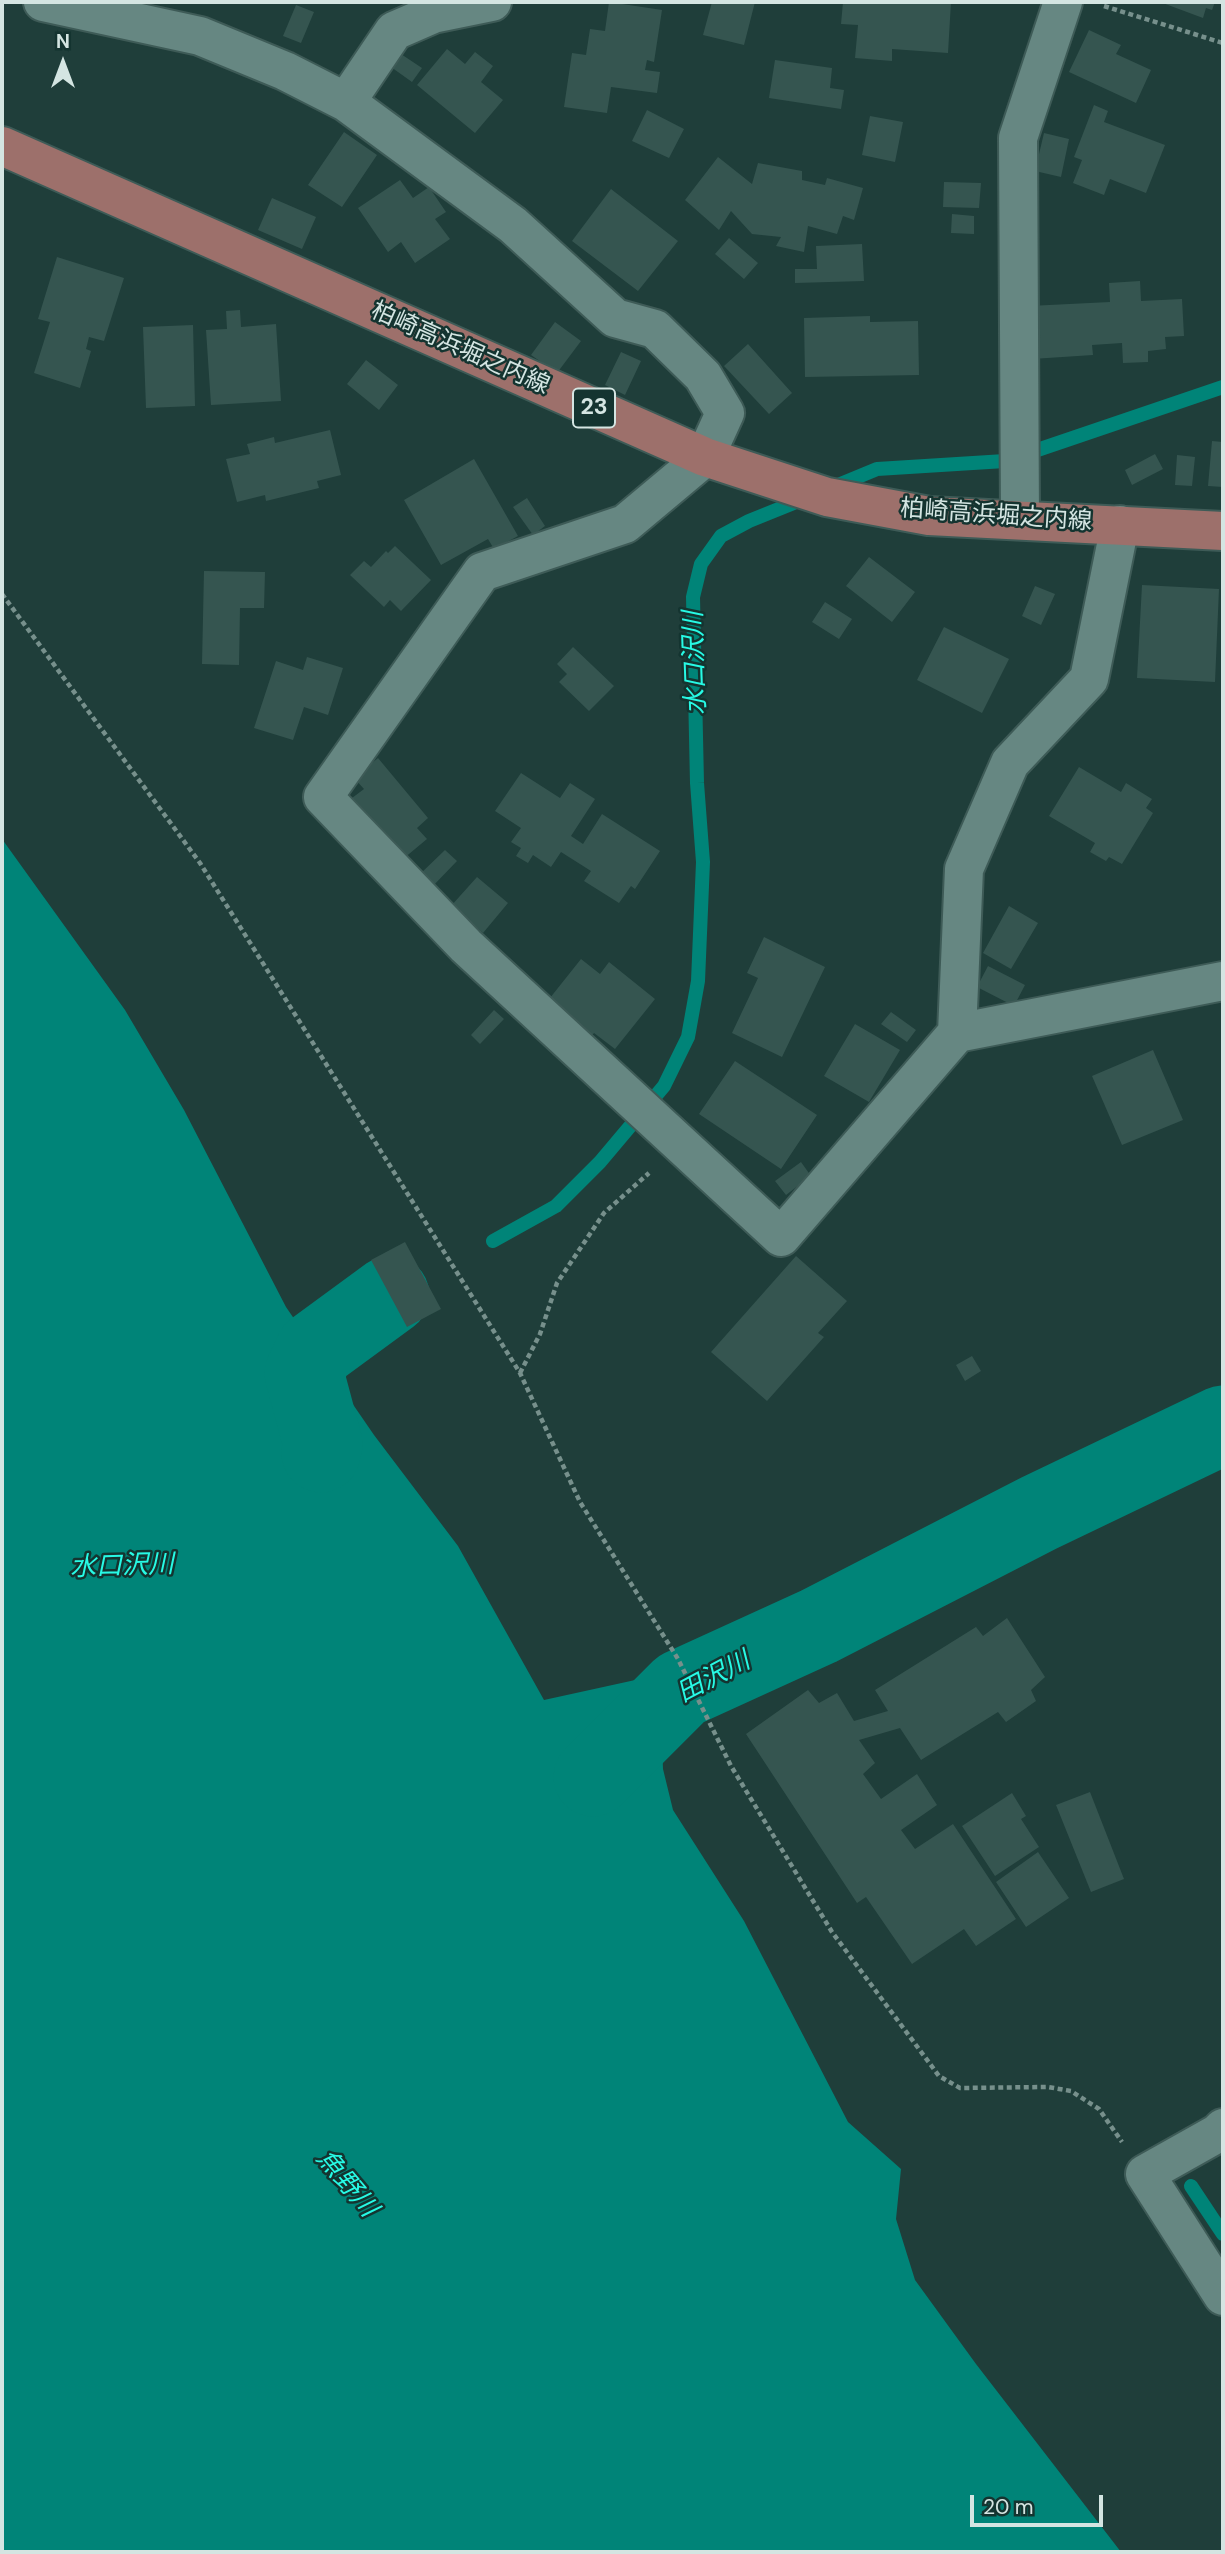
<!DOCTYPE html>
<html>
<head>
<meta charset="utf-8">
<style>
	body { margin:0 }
	#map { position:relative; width:1225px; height:2554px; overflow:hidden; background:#1f3e3a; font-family:"DM Sans",sans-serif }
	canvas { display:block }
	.frame { position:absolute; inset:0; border:4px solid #d4e5e2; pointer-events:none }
	.north { position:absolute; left:28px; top:28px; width:70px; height:70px; -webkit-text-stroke:5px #143430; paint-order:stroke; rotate:0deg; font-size:19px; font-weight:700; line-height:28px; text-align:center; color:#d4e5e2 }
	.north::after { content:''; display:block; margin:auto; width:24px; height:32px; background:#d4e5e2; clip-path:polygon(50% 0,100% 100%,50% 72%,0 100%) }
	.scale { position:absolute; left:970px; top:2495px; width:133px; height:32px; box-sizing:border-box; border:4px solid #d4e5e2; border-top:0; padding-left:9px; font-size:21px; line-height:24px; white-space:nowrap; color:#d4e5e2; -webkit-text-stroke:5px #143430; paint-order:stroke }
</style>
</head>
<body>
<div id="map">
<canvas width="1225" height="2554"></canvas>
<div class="frame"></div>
<div class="north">N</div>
<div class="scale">20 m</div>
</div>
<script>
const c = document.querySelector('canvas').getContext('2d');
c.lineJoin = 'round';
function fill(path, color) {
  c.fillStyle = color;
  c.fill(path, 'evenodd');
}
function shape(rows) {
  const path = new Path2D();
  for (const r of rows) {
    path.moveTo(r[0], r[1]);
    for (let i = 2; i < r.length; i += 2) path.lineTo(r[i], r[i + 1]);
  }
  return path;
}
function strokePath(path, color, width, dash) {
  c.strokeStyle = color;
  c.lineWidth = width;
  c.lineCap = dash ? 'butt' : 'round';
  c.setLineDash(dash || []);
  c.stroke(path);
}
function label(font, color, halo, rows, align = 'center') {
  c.font = font + ' "DM Sans","Noto Sans JP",sans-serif';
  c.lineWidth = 5;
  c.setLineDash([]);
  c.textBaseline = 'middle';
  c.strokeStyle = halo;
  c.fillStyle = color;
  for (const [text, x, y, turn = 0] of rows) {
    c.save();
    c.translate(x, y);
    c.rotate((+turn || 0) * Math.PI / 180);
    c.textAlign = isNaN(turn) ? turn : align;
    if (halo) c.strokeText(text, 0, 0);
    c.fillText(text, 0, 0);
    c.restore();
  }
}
fill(shape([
	[2,839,125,1010,184,1110,286,1307,374,1435,458,1546,544,1700,658,1675,681,1716,662,1745,663,1769,673,1810,744,1921,848,2122,901,2169,896,2219,915,2280,976,2364,1121,2552,2,2552]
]), '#008478');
strokePath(shape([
	[831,488,877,469,1005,461,1223,387],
	[493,1241,556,1206,600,1162,664,1086,688,1037,698,981,703,862,697,783,693,597,701,564,721,536,749,521,806,498],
	[1191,2186,1223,2234]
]), '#008478', 14);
strokePath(shape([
	[321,1453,323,1444,304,1373,315,1350,390,1295],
	[593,1777,681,1689,819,1626,1039,1513,1223,1425]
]), '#008478', 79);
fill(shape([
	[609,2,662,10,654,62,647,60,645,70,660,72,657,93,611,87,607,113,564,107,572,53,586,55,590,29,605,31],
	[712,2,755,2,744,45,703,35],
	[843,2,951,2,948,53,892,49,892,61,855,58,858,25,841,24],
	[1160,2,1215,2,1212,10,1206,8,1203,18],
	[296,5,314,12,301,43,283,36],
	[1089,30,1121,45,1116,54,1151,70,1136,103,1069,72],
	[447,49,465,64,475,52,493,66,481,82,503,100,475,133,417,85],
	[401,54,422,68,412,82,391,67],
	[775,60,832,68,830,88,844,90,841,109,769,98],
	[1094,105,1108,111,1104,122,1165,145,1146,193,1110,179,1104,195,1073,183,1082,160,1074,157],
	[647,110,684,129,669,158,632,141],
	[870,116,903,122,895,162,862,155],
	[344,132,377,155,342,207,308,185],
	[1044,133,1069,139,1061,177,1035,171],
	[718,157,752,184,758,163,802,171,802,180,825,185,827,178,863,188,854,220,843,216,837,234,808,226,804,252,776,246,781,237,752,234,731,211,719,230,685,200],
	[400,180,413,198,429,187,446,212,435,219,450,239,415,263,401,242,388,252,358,208],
	[944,182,981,183,979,208,943,207],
	[611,189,678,241,638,291,572,241],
	[272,198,316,217,302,249,258,230],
	[952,214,974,216,974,234,951,233],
	[729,238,758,263,744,279,715,254],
	[862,244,864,281,795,283,795,269,817,269,816,246],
	[57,257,124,278,104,341,89,337,86,349,91,351,80,388,34,373,50,322,38,319],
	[1140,281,1141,301,1182,299,1184,336,1165,337,1166,349,1148,351,1148,362,1123,363,1122,343,1092,345,1093,355,1032,359,1029,306,1110,302,1109,283],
	[240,310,241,327,276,324,281,401,211,405,206,330,227,329,226,311],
	[870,316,870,322,918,321,919,375,805,377,804,318],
	[555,322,581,341,557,373,531,355],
	[193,325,195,406,146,408,143,327],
	[748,344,792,393,769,414,724,366],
	[621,352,641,361,625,395,605,385],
	[366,360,398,385,379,410,347,384],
	[330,430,341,475,317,481,319,488,266,501,265,495,237,502,226,459,250,454,247,444,274,437,275,443],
	[1212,441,1223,442,1223,487,1208,486],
	[1155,454,1163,469,1132,485,1125,470],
	[1177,455,1195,457,1192,486,1175,485],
	[474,459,518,536,494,549,488,539,441,565,404,500],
	[527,498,545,526,533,535,513,507],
	[395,546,431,580,401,611,390,600,384,607,350,575,364,561,371,567,386,551,388,553],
	[869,557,915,592,892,622,846,586],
	[204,571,265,572,264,608,240,608,239,665,202,664],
	[1142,585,1219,589,1215,682,1137,678],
	[1035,586,1055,594,1041,625,1022,616],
	[825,602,852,619,839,639,812,622],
	[944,627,1009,659,982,713,917,680],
	[573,647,614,686,589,711,559,682,567,674,557,664],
	[307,657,343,668,328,715,304,707,293,740,254,728,276,661,303,670],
	[378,758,428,818,417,828,427,839,403,859,352,798,364,789,354,778],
	[1079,767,1121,792,1126,783,1152,799,1146,808,1153,813,1122,864,1109,857,1106,861,1090,852,1095,843,1049,816],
	[521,773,560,798,570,783,595,799,571,836,583,844,602,814,660,851,635,889,631,886,619,903,584,881,591,871,561,852,551,867,533,855,528,863,516,856,521,848,511,842,521,828,495,811],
	[445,850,457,861,431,888,418,876],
	[477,877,508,903,483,933,451,906],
	[1009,906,1038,923,1011,969,983,953],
	[764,937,825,967,782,1057,732,1033,758,978,747,973],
	[581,959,600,974,609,962,655,999,615,1049,594,1033,589,1039,542,1008],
	[988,966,1025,985,1014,1006,977,987],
	[494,1010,504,1019,480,1044,471,1035],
	[891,1012,916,1030,907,1042,881,1024],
	[855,1024,900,1050,869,1102,824,1076],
	[1153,1050,1183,1120,1122,1145,1092,1076],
	[735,1061,817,1115,781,1169,699,1114],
	[801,1162,811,1176,786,1195,775,1181],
	[405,1242,441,1309,407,1327,371,1260],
	[796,1256,847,1301,818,1333,824,1337,767,1401,711,1352],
	[972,1356,981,1371,965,1381,956,1365],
	[1007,1618,1045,1677,1031,1690,1036,1701,1006,1722,998,1712,921,1760,900,1728,859,1740,875,1763,863,1774,881,1799,917,1774,937,1805,901,1830,915,1849,953,1824,1016,1919,976,1946,964,1929,912,1964,866,1897,857,1903,746,1734,808,1690,819,1703,837,1693,854,1721,888,1711,875,1690,976,1627,983,1636],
	[1090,1792,1124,1879,1091,1892,1056,1805],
	[1012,1793,1026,1816,1021,1819,1039,1847,995,1876,962,1826],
	[1038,1852,1069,1898,1026,1927,996,1882]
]), '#355550');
const minor = shape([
	[43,2,200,36,285,71,346,102,513,225,615,318,655,329,703,376,725,413,705,457,625,524,482,572,323,797,466,946,781,1237,957,1033,1223,981],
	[346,102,394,31,433,14,492,2],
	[1020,520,1018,138,1063,2],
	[957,1033,964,869,1010,763,1089,679,1120,525],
	[1223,2128,1218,2133,1145,2174,1223,2296]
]);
const major = shape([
	[2,146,705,457,827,497,929,516,1223,531]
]);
strokePath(minor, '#3e5b57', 42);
strokePath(major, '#3e5b57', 42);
strokePath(shape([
	[1104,6,1223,43],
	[2,594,200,863,520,1373,580,1502,678,1659,731,1766,832,1932,939,2076,960,2088,1048,2087,1071,2091,1099,2109,1122,2142],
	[520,1373,540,1334,557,1283,604,1213,649,1173]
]), '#77908c', 4.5, [5, 3.5]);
strokePath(minor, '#668782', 38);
strokePath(major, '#9d706b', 38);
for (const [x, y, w] of [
	[594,408,42]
]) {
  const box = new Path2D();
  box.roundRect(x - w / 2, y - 19.5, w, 39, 5);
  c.fillStyle = '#143430';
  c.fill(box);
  strokePath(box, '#d4e5e2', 2);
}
label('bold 23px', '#d4e5e2', null, [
	["23",594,408]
]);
label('24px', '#d4e5e2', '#143430', [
	["柏崎高浜堀之内線",460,349,24],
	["柏崎高浜堀之内線",996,516,4]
]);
label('italic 26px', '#27fae5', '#143430', [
	["水口沢川",696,663,-92],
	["水口沢川",122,1567,-2],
	["田沢川",714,1678,-28],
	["魚野川",346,2184,50]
]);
</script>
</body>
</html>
